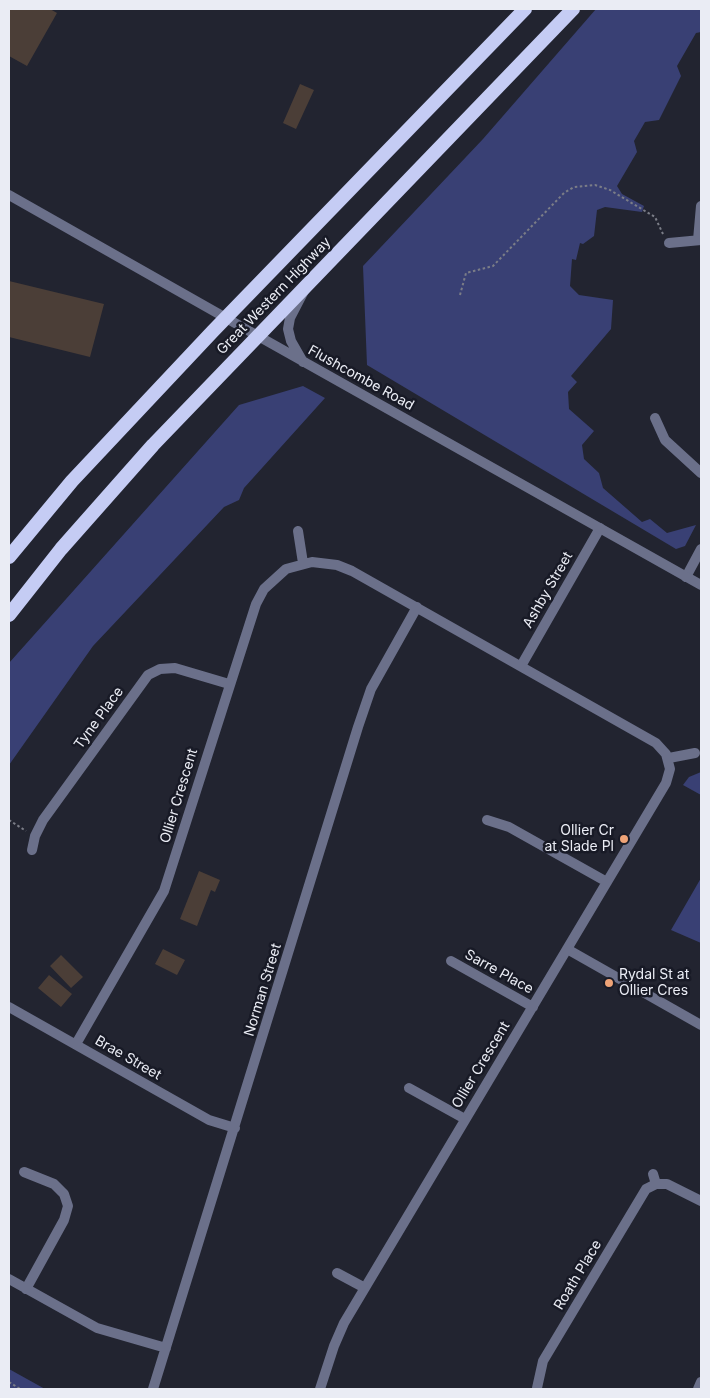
<!DOCTYPE html>
<html>
<head>
<meta charset="utf-8">
<style>
	body { margin:0 }
	#map { position:relative; width:710px; height:1398px; overflow:hidden; background:#222430; font-family:Inter,sans-serif }
	canvas { display:block }
	.frame { position:absolute; inset:0; border:10px solid #eaecf4; pointer-events:none }
</style>
</head>
<body>
<div id="map">
<canvas width="710" height="1398"></canvas>
<div class="frame"></div>
</div>
<script>
const c = document.querySelector('canvas').getContext('2d');
c.lineJoin = 'round';
function fill(path, color) {
  c.fillStyle = color;
  c.fill(path, 'evenodd');
}
function shape(rows) {
  const path = new Path2D();
  for (const r of rows) {
    path.moveTo(r[0], r[1]);
    for (let i = 2; i < r.length; i += 2) path.lineTo(r[i], r[i + 1]);
  }
  return path;
}
function strokePath(path, color, width, dash) {
  c.strokeStyle = color;
  c.lineWidth = width;
  c.lineCap = dash ? 'butt' : 'round';
  c.setLineDash(dash || []);
  c.stroke(path);
}
function label(font, color, halo, rows, align = 'center') {
  c.font = font + ' Inter,sans-serif';
  c.lineWidth = 5;
  c.setLineDash([]);
  c.textBaseline = 'middle';
  c.strokeStyle = halo;
  c.fillStyle = color;
  for (const [text, x, y, turn = 0] of rows) {
    c.save();
    c.translate(x, y);
    c.rotate((+turn || 0) * Math.PI / 180);
    c.textAlign = isNaN(turn) ? turn : align;
    if (halo) c.strokeText(text, 0, 0);
    c.fillText(text, 0, 0);
    c.restore();
  }
}
fill(shape([
	[596,9,701,9,701,32,696,33,677,66,681,76,659,120,645,122,634,141,637,152,617,186,622,194,644,206,642,212,605,207,597,210,594,236,583,244,580,243,576,260,572,259,570,286,579,295,613,300,611,329,571,376,577,382,568,392,569,409,594,431,582,445,584,459,599,473,603,488,642,522,650,519,667,533,696,525,685,546,676,549,367,365,363,266,483,139],
	[303,386,325,398,244,488,239,500,224,507,93,646,9,765,9,663,239,405],
	[701,772,701,795,683,785,689,777],
	[701,878,701,943,671,930],
	[9,1369,45,1389,9,1389]
]), '#394074');
fill(shape([
	[9,9,50,9,57,13,27,66,9,56],
	[300,84,314,90,296,129,283,123],
	[9,281,104,304,90,357,9,337],
	[199,871,220,880,215,892,211,890,197,926,180,919],
	[163,949,185,960,177,975,155,964],
	[61,955,83,977,71,988,50,966],
	[49,975,72,994,61,1007,38,988]
]), '#4b3e37');
strokePath(shape([
	[460,295,466,273,493,266,564,193,574,187,595,185,610,190,655,217,663,234],
	[9,820,26,831],
	[9,1382,20,1389]
]), '#7b7d87', 2, [2.5, 2.5]);
strokePath(shape([
	[9,195,226,318],
	[698,240,701,206],
	[669,243,701,240],
	[655,418,665,440,701,473],
	[298,531,303,563],
	[686,577,701,549],
	[521,666,600,528],
	[669,758,695,753],
	[487,820,509,827,607,882],
	[32,850,35,836,43,820,148,675,160,669,175,668,229,684],
	[567,949,701,1025],
	[451,961,533,1007],
	[9,1007,209,1120,235,1128],
	[76,1044,164,891,256,604,264,589,286,569,312,562,337,565,352,571,656,743,666,754,670,769,666,783,344,1323,334,1346,320,1389],
	[409,1088,465,1119],
	[24,1172,54,1184,64,1194,68,1206,64,1220,26,1289],
	[653,1174,656,1184],
	[337,1273,365,1288],
	[9,1279,97,1328,166,1348],
	[537,1388,543,1361,646,1189,656,1184,667,1184,701,1201],
	[153,1389,358,727,371,689,417,607],
	[698,1389,701,1382]
]), '#6b708a', 10);
strokePath(shape([
	[226,318,701,585],
	[303,362,291,341,288,329,290,318,304,291]
]), '#6b708a', 10);
strokePath(shape([
	[9,557,72,481,213,331,525,9],
	[9,615,61,549,153,445,573,9]
]), '#c5ccf4', 14);
for (const [x, y, r, color] of [
	[624,839,5,"#efa377"],
	[609,983,5,"#efa377"]
]) {
  const dot = new Path2D();
  dot.arc(x, y, r, 0, 2 * Math.PI);
  c.fillStyle = color;
  c.fill(dot);
  strokePath(dot, '#181a26', 2);
}
label('14px', '#eaecf4', '#181a26', [
	["Great Western Highway",274,296,-46],
	["Flushcombe Road",361,378,29],
	["Ashby Street",548,590,-60],
	["Tyne Place",99,718,-54],
	["Ollier Crescent",179,796,-73],
	["Sarre Place",499,972,29],
	["Norman Street",263,990,-73],
	["Brae Street",128,1058,30],
	["Ollier Crescent",481,1065,-59],
	["Roath Place",578,1275,-59]
]);
label('14px', '#eaecf4', '#181a26', [
	["Ollier Cr",614,831],
	["at Slade Pl",614,847],
	["Rydal St at",619,975,"left"],
	["Ollier Cres",619,991,"left"]
], 'right');
</script>
</body>
</html>
